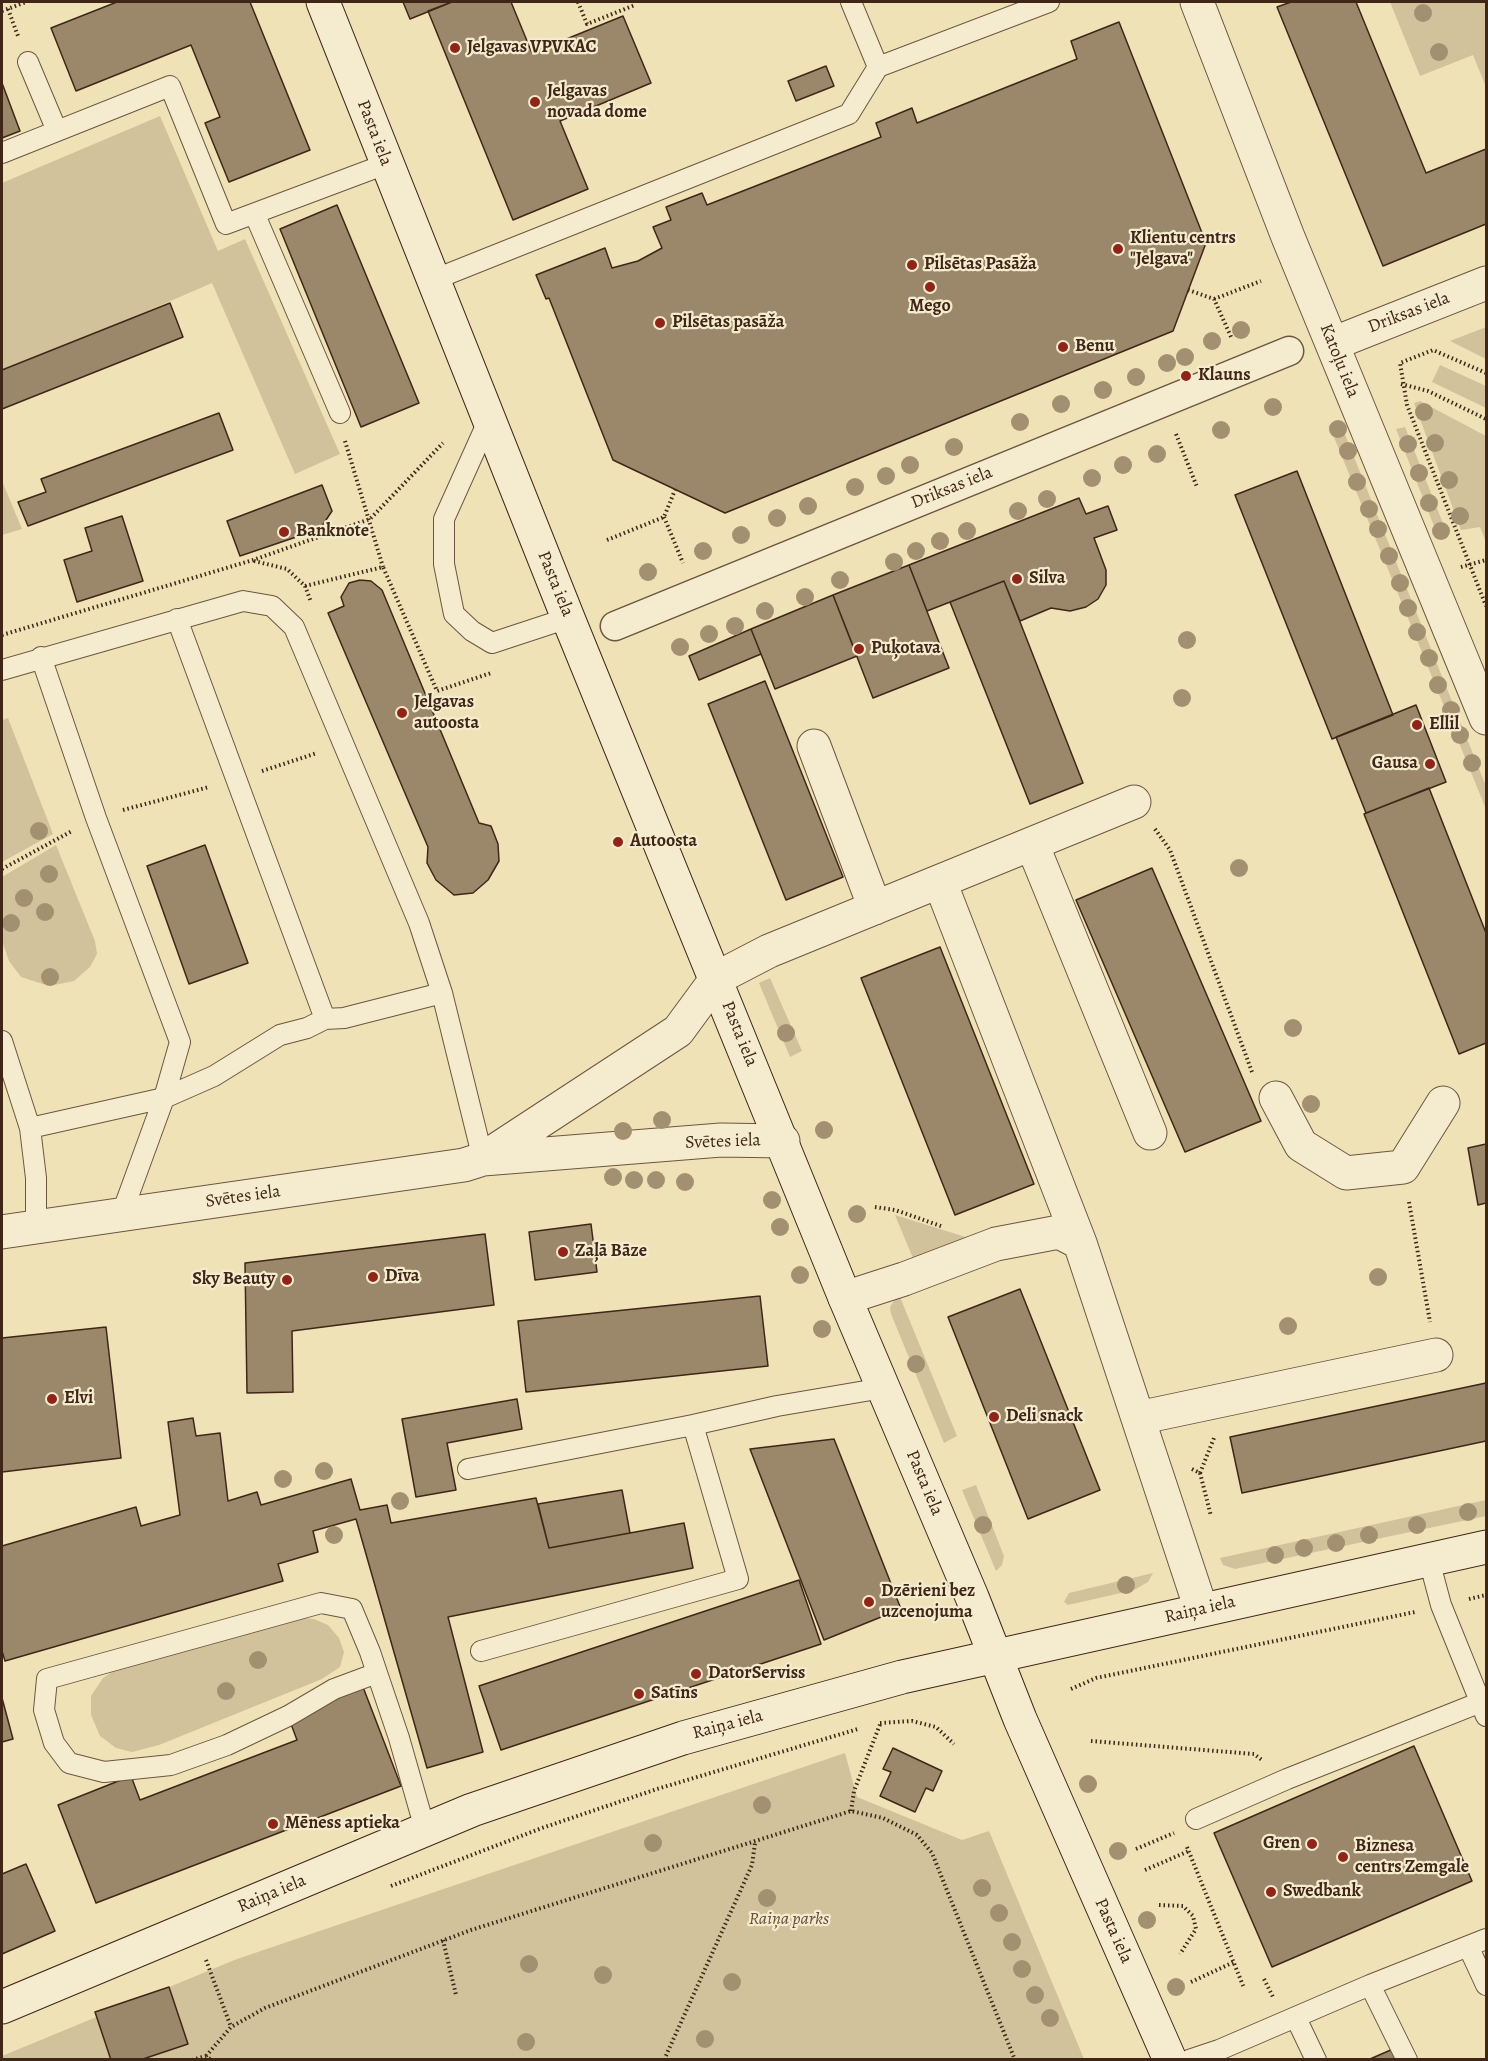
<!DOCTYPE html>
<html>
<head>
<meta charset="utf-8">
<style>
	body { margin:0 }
	#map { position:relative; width:1488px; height:2061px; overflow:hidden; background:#efe2b7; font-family:Alegreya,serif }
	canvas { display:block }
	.frame { position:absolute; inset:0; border:3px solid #402617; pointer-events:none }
</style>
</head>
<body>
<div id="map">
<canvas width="1488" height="2061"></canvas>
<div class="frame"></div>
</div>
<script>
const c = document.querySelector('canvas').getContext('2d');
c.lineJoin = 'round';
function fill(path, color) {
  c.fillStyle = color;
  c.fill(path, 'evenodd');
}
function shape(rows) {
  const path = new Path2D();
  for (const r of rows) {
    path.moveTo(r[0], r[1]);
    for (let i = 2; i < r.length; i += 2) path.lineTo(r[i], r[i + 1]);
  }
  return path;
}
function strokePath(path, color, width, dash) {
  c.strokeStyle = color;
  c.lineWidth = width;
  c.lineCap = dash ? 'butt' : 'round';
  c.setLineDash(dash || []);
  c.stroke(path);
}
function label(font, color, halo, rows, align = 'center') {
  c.font = font + ' Alegreya,serif';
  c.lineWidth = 4.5;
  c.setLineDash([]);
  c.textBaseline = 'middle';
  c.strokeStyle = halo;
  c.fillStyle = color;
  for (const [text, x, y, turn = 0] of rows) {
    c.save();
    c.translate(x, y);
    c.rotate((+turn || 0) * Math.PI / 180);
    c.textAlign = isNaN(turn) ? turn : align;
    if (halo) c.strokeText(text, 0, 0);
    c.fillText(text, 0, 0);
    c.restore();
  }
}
fill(shape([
	[1390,2,1486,2,1486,87,1473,55,1420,76],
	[160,116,218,251,245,239,340,454,295,474,212,283,2,374,2,183],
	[1486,327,1486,359,1450,341],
	[1440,365,1486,386,1486,408,1432,382],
	[1420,401,1486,436,1486,542,1480,527,1461,530,1414,403],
	[1340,422,1486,786,1486,809,1329,425],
	[1405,427,1448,536,1439,539,1396,429],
	[2,481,22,529,2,535],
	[8,718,53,834,2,862,2,720],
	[56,845,95,941,97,954,90,967,74,981,49,986,21,977,9,961,2,941,2,877],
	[770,978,802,1051,790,1057,759,983],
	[895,1215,972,1239,915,1263],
	[900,1297,957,1436,944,1443,891,1314,890,1307,895,1299],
	[976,1485,1004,1556,1002,1565,996,1571,962,1490],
	[1486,1500,1486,1516,1235,1569,1223,1565,1220,1558],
	[1153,1573,1148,1582,1134,1590,1068,1605,1064,1602,1069,1593],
	[294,1617,314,1619,328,1625,339,1638,344,1652,340,1667,322,1679,159,1745,132,1752,116,1748,100,1736,91,1715,91,1696,103,1678,115,1670],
	[845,1753,857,1797,962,1840,989,1831,1084,2059,2,2060,2,2056,237,1959]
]), '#d1c29c');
const building = shape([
	[117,2,250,2,310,150,229,182,205,123,220,117,191,45,76,91,51,28,117,2],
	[403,2,452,2,410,19,403,2],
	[452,2,511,2,532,53,623,16,651,83,560,121,588,189,513,220,428,11,452,2],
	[1291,2,1356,2,1426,173,1486,149,1486,224,1383,266,1277,7,1291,2],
	[1119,22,1206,243,1173,331,725,513,613,460,549,298,546,299,536,275,605,248,612,268,638,261,662,248,653,227,671,220,666,207,702,193,707,205,881,137,876,123,912,108,917,123,1077,59,1071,41,1119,22],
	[826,66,834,86,796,101,788,81,826,66],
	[2,83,20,131,2,138,2,83],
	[337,205,419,403,361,427,280,229,337,205],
	[170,303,183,337,2,409,2,370,170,303],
	[219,413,233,450,28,526,18,502,46,492,41,479,219,413],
	[1297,471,1393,715,1332,739,1235,495,1297,471],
	[322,485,332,511,320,529,240,556,227,521,322,485],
	[1079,498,1086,514,1108,506,1117,530,1094,538,1106,570,1106,585,1098,599,1086,607,1070,611,1051,608,1020,621,1004,581,927,611,909,565,1079,498],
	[122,516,143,581,77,602,64,560,92,551,85,528,122,516],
	[909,565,949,668,873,698,833,595,909,565],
	[360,580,371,581,382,590,479,823,491,826,498,844,499,861,488,880,473,893,454,895,436,880,427,863,428,847,328,613,344,606,341,597,349,583,360,580],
	[1004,581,1083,783,1030,804,950,602,1004,581],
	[833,595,857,656,775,689,751,629,833,595],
	[751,629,761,654,699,680,689,656,751,629],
	[765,681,843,877,786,900,708,704,765,681],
	[1416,705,1446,782,1366,813,1336,737,1416,705],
	[1429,788,1486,933,1486,1043,1459,1054,1364,814,1429,788],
	[205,845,248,963,189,984,147,866,205,845],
	[1152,868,1261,1121,1185,1152,1076,900,1152,868],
	[940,947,1034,1184,955,1215,861,978,940,947],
	[1486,1144,1486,1203,1478,1205,1468,1148,1486,1144],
	[591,1224,597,1272,535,1280,529,1232,591,1224],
	[485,1234,494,1305,292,1331,293,1392,247,1393,245,1263,485,1234],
	[1020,1289,1100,1490,1028,1519,948,1317,1020,1289],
	[760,1296,768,1366,526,1392,518,1321,760,1296],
	[106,1327,121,1458,2,1472,2,1338,106,1327],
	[1486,1383,1486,1441,1242,1493,1230,1437,1486,1383],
	[517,1399,522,1429,447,1443,456,1490,416,1497,402,1419,517,1399],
	[193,1418,196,1436,220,1433,228,1501,257,1492,261,1505,351,1479,360,1510,387,1505,391,1523,536,1498,549,1548,684,1523,693,1568,448,1617,483,1752,427,1768,356,1519,313,1531,318,1552,278,1564,283,1581,5,1661,2,1651,2,1546,136,1507,141,1526,180,1515,168,1422,193,1418],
	[834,1439,901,1609,824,1640,750,1449,834,1439],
	[622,1490,630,1533,549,1548,538,1504,622,1490],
	[799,1580,821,1644,501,1750,479,1686,799,1580],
	[363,1687,401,1786,96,1903,58,1805,131,1776,140,1800,297,1740,288,1716,363,1687],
	[2,1698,13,1739,2,1742,2,1698],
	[1414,1746,1472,1881,1272,1967,1214,1833,1414,1746],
	[893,1748,942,1771,933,1791,926,1788,915,1812,880,1796,891,1772,883,1769,893,1748],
	[26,1864,55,1931,2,1954,2,1874,26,1864],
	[169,1987,188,2044,140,2060,111,2060,95,2012,169,1987],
	[1393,2049,1397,2060,1371,2060,1370,2059,1393,2049]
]);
fill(building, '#9b886a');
strokePath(building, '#402617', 1.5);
const service = shape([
	[851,2,878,67],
	[28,62,57,131],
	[2,153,170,86,226,224,386,164],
	[255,215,340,413],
	[433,280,849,114,878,67,1049,2],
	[489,419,444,519,444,564,454,614,472,631,492,643,568,618],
	[177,619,325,1019],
	[41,657,96,818,180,1042,164,1098,122,1213],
	[2,670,243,601,272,606,294,627,419,923,442,993,483,1159],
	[2,1041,30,1128,36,1178,36,1226],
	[30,1128,164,1098,214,1076,280,1035,307,1028,325,1019,344,1018,442,993],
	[468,1469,693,1425],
	[1429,1560,1441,1605,1486,1716],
	[481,1651,738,1579,693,1425,777,1406,883,1388],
	[377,1673,334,1689,288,1716,227,1745,171,1765,104,1772,69,1763,54,1743,44,1710,47,1679,321,1603,352,1609,370,1652,377,1673,399,1738,425,1829],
	[1196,1819,1287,1779,1486,1700],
	[1468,1946,1486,1985],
	[1370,1985,1407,2060],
	[1296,2018,1316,2060],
	[1189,2060,1219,2050,1370,1985,1486,1939]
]);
const pedestrian = shape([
	[615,626,1289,351]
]);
const minor = shape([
	[1197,2,1288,237,1486,718],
	[1332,344,1486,283],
	[814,746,875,908],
	[1032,844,1150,1133],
	[940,882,1080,1243],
	[1276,1098,1301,1145,1346,1173,1403,1167,1443,1103],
	[484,1158,678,1031,717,978,769,951,1134,802],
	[2,1232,464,1165,483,1159,721,1140,783,1141],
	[845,1298,904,1279,996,1244,1059,1232,1080,1243,1201,1609],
	[1138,1418,1436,1355]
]);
const secondary = shape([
	[323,2,568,618,845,1298,972,1597,1020,1719,1170,2060],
	[2,2007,472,1810,683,1738,902,1677,1486,1547]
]);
strokePath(service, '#6c553f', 22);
strokePath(pedestrian, '#6c553f', 31);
strokePath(minor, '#6c553f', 35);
strokePath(secondary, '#402617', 35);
strokePath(shape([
	[578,2,587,24,635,5],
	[8,9,18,36],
	[2,11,26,2],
	[1188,290,1214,299,1232,339],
	[1214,299,1261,281],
	[1486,373,1433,350,1400,363,1407,405,1486,606],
	[1401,384,1428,391,1486,419],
	[1176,434,1197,487],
	[345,441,383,567],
	[664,517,683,563],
	[607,540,664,517,675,490],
	[254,561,287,569,305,586,311,602],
	[1461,567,1486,560],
	[305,586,383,567,437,691,491,673],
	[2,635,253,560,370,519,443,443],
	[262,771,317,753],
	[123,810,209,787],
	[1155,829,1170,850,1252,1072],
	[2,869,72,831],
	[1409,1202,1430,1322],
	[875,1207,895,1210,941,1226],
	[1192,1469,1200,1473,1214,1438],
	[1200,1473,1211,1516],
	[1469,1599,1486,1595],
	[1071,1689,1096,1678,1415,1612],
	[880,1723,912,1721,936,1727,954,1744],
	[1091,1741,1254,1754,1262,1760],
	[851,1811,854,1791,881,1722],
	[1187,1847,1244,1988],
	[1136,1849,1174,1833],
	[1145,1870,1189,1851],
	[391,1886,542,1828,657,1789,858,1729],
	[1159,1905,1183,1906,1193,1916,1196,1929,1180,1954],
	[443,1940,456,1995],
	[206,1960,231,2027],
	[1264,1979,1273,1997],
	[1191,1982,1234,1962],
	[206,2056,231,2027,265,2008,471,1930,851,1811,883,1818,917,1835,932,1853,1015,2060],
	[192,2060,206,2056,211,2060],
	[664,2060,752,1865,755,1843]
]), '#402617', 4, [1.5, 3]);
strokePath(service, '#f5ecd0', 20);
strokePath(pedestrian, '#f5ecd0', 28);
strokePath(minor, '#f5ecd0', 33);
strokePath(secondary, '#f5ecd0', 33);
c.fillStyle = '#a39071';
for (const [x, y] of [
	[1423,13],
	[1439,52],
	[1241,330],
	[1212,341],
	[1185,357],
	[1167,363],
	[1136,377],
	[1103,390],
	[1061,404],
	[1273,407],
	[1424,412],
	[1020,422],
	[1338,429],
	[1221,430],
	[1435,443],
	[1408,444],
	[954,447],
	[1348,451],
	[1157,454],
	[910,465],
	[1123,465],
	[1419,473],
	[886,476],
	[1092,478],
	[1449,480],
	[1357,482],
	[855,487],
	[1047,499],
	[1429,503],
	[808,506],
	[1369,509],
	[1018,511],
	[1460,516],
	[777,518],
	[1378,529],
	[967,531],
	[1441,531],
	[741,535],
	[940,541],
	[703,551],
	[916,551],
	[1389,556],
	[894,562],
	[648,572],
	[840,580],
	[1400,583],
	[805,597],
	[1408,608],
	[765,611],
	[735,626],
	[1417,632],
	[709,634],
	[1187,640],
	[680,647],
	[1429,658],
	[1438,685],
	[1182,698],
	[1451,710],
	[1460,735],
	[1472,763],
	[39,831],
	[1239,868],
	[49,874],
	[24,898],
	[45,912],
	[11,923],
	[50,977],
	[1293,1028],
	[786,1033],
	[1311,1104],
	[662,1120],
	[824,1130],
	[623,1131],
	[613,1177],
	[634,1180],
	[656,1180],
	[685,1182],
	[772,1200],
	[857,1214],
	[780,1227],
	[800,1275],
	[1378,1277],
	[1288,1326],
	[822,1329],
	[916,1364],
	[324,1471],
	[283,1479],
	[400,1501],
	[1468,1512],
	[983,1525],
	[1417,1525],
	[334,1535],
	[1369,1535],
	[1336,1543],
	[1304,1548],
	[1275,1555],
	[1126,1585],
	[258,1660],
	[226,1691],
	[1088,1784],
	[762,1805],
	[653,1843],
	[1118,1851],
	[982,1888],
	[767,1898],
	[999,1913],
	[1147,1920],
	[1012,1942],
	[529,1964],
	[1022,1969],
	[603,1975],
	[732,1982],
	[1176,1987],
	[1035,1995],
	[1050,2018],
	[705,2039],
	[526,2042]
]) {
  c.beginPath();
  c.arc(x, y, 9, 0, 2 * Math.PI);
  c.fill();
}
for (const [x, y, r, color] of [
	[455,48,6,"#8f2418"],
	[535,102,6,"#8f2418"],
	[1118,249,6,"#8f2418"],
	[912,265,6,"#8f2418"],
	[930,287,6,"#8f2418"],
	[660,323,6,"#8f2418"],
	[1063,347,6,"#8f2418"],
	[1186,376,6,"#8f2418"],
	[284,532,6,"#8f2418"],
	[1017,579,6,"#8f2418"],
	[859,649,6,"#8f2418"],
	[402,713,6,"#8f2418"],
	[1417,725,6,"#8f2418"],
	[1430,764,6,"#8f2418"],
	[618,842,6,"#8f2418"],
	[563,1252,6,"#8f2418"],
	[373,1277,6,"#8f2418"],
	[287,1280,6,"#8f2418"],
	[52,1399,6,"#8f2418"],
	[994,1417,6,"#8f2418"],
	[869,1602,6,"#8f2418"],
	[696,1674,6,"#8f2418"],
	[639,1694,6,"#8f2418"],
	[273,1824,6,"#8f2418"],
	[1312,1844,6,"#8f2418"],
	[1343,1857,6,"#8f2418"],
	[1271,1892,6,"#8f2418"]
]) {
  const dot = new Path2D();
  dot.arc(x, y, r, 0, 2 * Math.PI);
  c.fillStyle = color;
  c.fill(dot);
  strokePath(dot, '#f5ecd0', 2);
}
label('bold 18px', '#402617', '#f5ecd0', [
	["Jelgavas VPVKAC",467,48],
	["Jelgavas",547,92],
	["novada dome",547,113],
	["Klientu centrs",1130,239],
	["\"Jelgava\"",1130,260],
	["Pilsētas Pasāža",924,265],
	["Mego",930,307,"center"],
	["Pilsētas pasāža",672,323],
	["Benu",1075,347],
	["Klauns",1198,376],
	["Banknote",296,532],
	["Silva",1029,579],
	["Puķotava",871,649],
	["Jelgavas",414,703],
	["autoosta",414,724],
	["Ellil",1429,725],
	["Gausa",1418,764,"right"],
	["Autoosta",630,842],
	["Zaļā Bāze",575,1252],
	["Dīva",385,1277],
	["Sky Beauty",275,1280,"right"],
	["Elvi",64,1399],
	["Deli snack",1006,1417],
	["Dzērieni bez",881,1592],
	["uzcenojuma",881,1613],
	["DatorServiss",708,1674],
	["Satīns",651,1694],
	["Mēness aptieka",285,1824],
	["Gren",1300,1844,"right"],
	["Biznesa",1355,1847],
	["centrs Zemgale",1355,1868],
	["Swedbank",1283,1892]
], 'left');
label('18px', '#402617', '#f5ecd0', [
	["Pasta iela",374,133,69],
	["Driksas iela",1409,313,-21],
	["Katoļu iela",1339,361,68],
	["Driksas iela",952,488,-22],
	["Pasta iela",555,584,68],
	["Pasta iela",739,1034,68],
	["Svētes iela",723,1142,-2],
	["Svētes iela",243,1197,-8],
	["Pasta iela",924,1483,67],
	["Raiņa iela",1200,1610,-13],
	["Raiņa iela",728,1725,-15],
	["Raiņa iela",272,1894,-23],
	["Pasta iela",1113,1931,66]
]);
label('italic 18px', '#644d38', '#f5ecd0', [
	["Raiņa parks",789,1920]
]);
</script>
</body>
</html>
